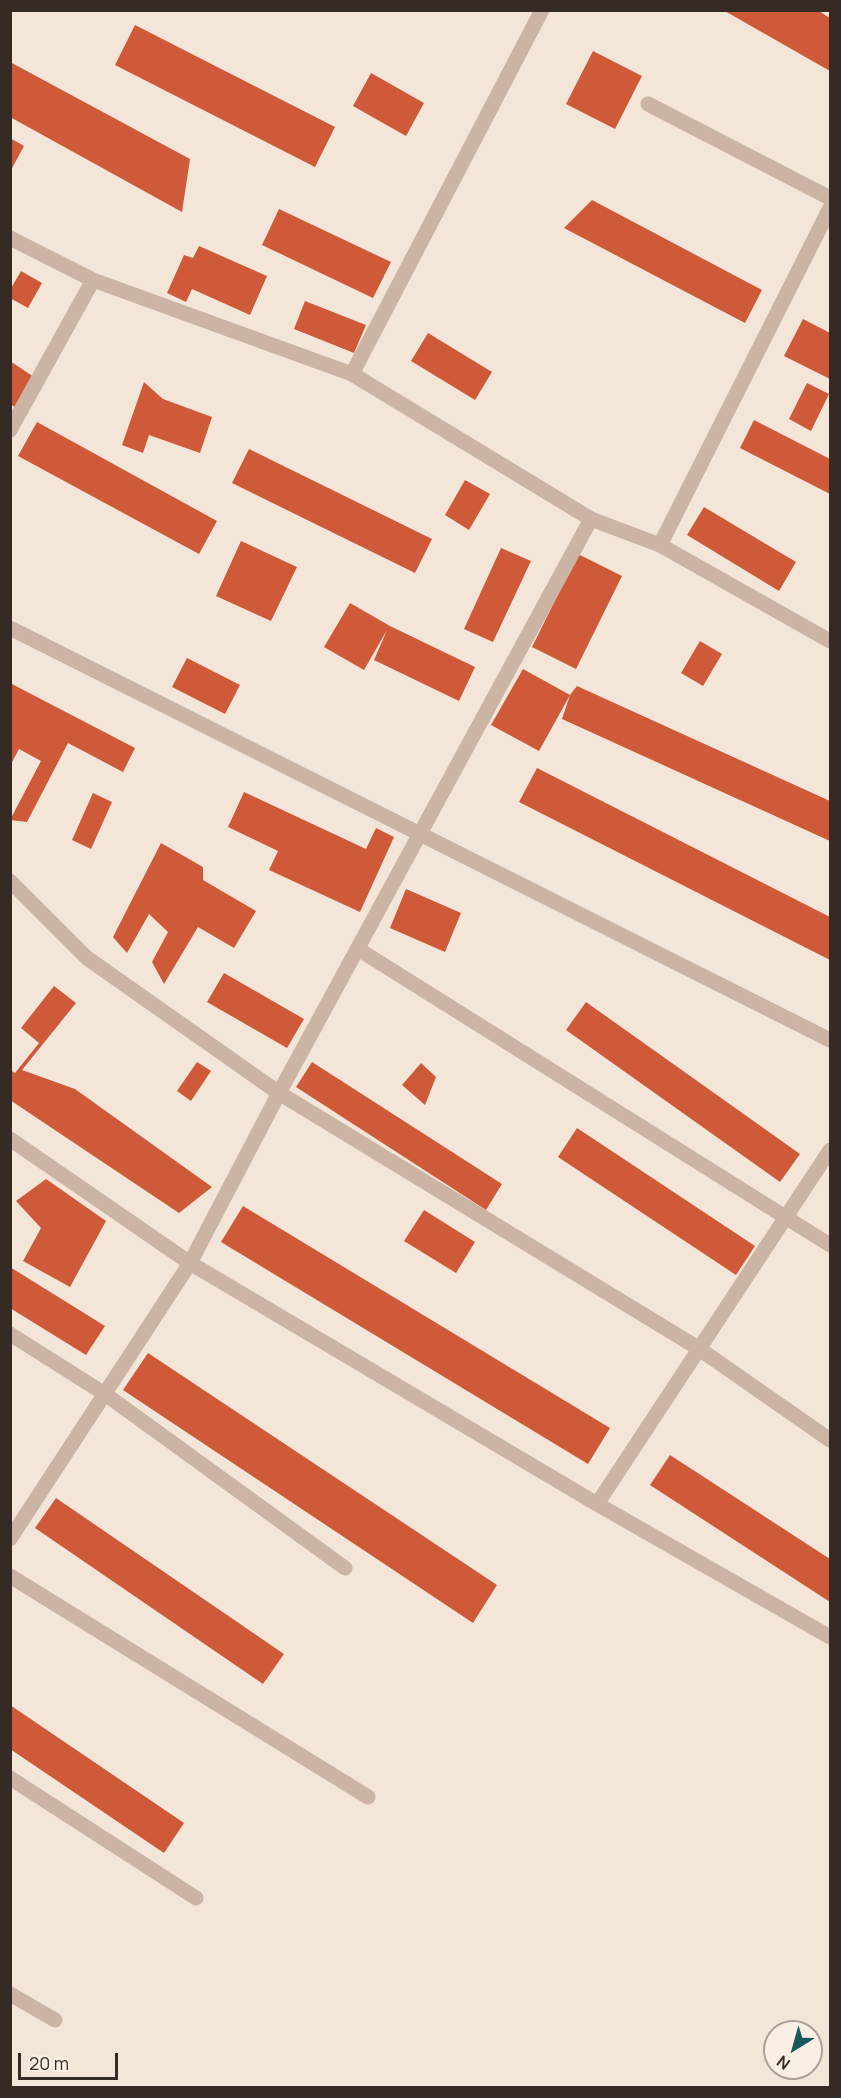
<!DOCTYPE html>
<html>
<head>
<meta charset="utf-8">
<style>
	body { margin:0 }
	#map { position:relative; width:841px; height:2098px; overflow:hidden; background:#f3e5d7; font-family:Manrope,sans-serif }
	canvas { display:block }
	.frame { position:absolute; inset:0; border:12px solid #362a25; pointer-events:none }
	.north { position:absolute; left:763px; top:2020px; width:60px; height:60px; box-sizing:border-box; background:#faefe4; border:2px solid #aca098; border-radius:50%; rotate:217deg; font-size:16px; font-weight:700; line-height:24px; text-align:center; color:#362a25 }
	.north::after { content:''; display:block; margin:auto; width:21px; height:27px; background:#18575a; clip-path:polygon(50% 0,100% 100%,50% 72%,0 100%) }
	.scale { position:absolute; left:18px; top:2053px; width:100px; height:27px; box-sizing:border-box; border:3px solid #362a25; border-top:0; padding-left:8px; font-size:18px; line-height:21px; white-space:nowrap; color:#362a25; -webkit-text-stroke:4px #faefe4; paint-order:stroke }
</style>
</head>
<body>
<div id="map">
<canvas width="841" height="2098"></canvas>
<div class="frame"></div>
<div class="north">N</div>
<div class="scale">20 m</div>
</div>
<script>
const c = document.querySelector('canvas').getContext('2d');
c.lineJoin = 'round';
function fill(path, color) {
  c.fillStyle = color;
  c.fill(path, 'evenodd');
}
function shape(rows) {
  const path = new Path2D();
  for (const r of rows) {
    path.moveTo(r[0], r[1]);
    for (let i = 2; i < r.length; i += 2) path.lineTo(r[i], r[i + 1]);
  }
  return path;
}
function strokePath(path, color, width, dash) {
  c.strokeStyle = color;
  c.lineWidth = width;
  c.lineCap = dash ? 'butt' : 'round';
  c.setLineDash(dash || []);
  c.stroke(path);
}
fill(shape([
	[723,10,817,10,830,18,830,71],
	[135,25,335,127,315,167,115,65],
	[593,51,642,76,615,129,566,104],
	[10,62,190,159,182,212,10,117],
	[371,73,424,103,406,136,353,106],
	[10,138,24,146,10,172],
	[592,200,762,290,745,323,564,228],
	[279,209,391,262,373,298,262,245],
	[199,246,267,276,250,315,192,289,186,302,167,293,184,255,193,258],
	[21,271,42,283,28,308,10,298,10,290],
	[305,301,366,325,354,353,294,329],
	[803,319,830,333,830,379,784,356],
	[428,333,492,372,475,400,411,361],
	[10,361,37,379,18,409,10,404],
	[144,382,163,399,212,417,200,453,149,435,143,453,122,445],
	[807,383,829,394,811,431,789,419],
	[754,420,830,459,830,494,740,448],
	[37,422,217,521,199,554,18,456],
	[249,449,432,539,415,573,232,483],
	[465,480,490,494,469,530,445,515],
	[704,507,796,562,779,591,687,535],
	[241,541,297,567,271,621,216,596],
	[501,548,531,561,493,642,464,629],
	[578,554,622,576,576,669,532,647],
	[350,603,390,626,475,667,459,701,374,660,387,630,364,670,324,647],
	[700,641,722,654,703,686,681,673],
	[187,658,240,685,225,714,172,687],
	[523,669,570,695,577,686,830,801,830,841,562,719,570,695,539,751,491,725],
	[10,683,135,748,123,772,68,743,27,822,10,820,41,761,19,749,10,766],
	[537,768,830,917,830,960,519,802],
	[244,792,366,849,376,828,394,837,360,912,269,870,278,851,228,827],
	[93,793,112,802,91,849,72,840],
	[161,843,203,867,203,880,256,911,234,948,198,927,164,984,152,962,168,932,149,914,127,953,113,937],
	[406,889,461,913,445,952,390,928],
	[224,973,304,1019,287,1048,207,1002],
	[54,986,76,1003,22,1070,75,1089,212,1187,179,1213,10,1100,10,1070,15,1073,39,1043,21,1028],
	[586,1002,800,1154,780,1182,566,1030],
	[197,1062,211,1071,191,1101,177,1091],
	[312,1062,502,1184,486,1210,296,1087],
	[421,1063,436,1077,425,1105,402,1085],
	[577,1128,755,1246,736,1275,558,1157],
	[46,1179,106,1221,70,1287,23,1261,41,1228,16,1201],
	[243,1206,610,1428,588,1464,221,1242],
	[424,1210,475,1242,456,1273,404,1241],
	[10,1267,105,1326,86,1355,10,1308],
	[148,1353,497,1585,473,1623,123,1390],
	[670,1455,830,1559,830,1602,650,1485],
	[56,1498,284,1654,263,1684,35,1528],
	[10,1705,184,1823,164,1853,10,1749]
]), '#cf5a39');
strokePath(shape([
	[648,104,830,198],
	[352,374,542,10],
	[10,628,830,1040],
	[10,881,87,958,279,1093,698,1348,830,1440],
	[358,949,830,1245],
	[10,1334,105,1394,345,1568],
	[10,1778,196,1898],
	[10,1994,55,2020]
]), '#cbb4a3', 15);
strokePath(shape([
	[10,238,93,280,352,374,591,519,660,545,830,641],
	[10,430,93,280],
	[660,545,830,208],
	[10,1139,190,1263,279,1093,591,519],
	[597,1504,830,1150],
	[10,1539,190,1263,597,1504,830,1637],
	[10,1576,368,1797]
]), '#cbb4a3', 15);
</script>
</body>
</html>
